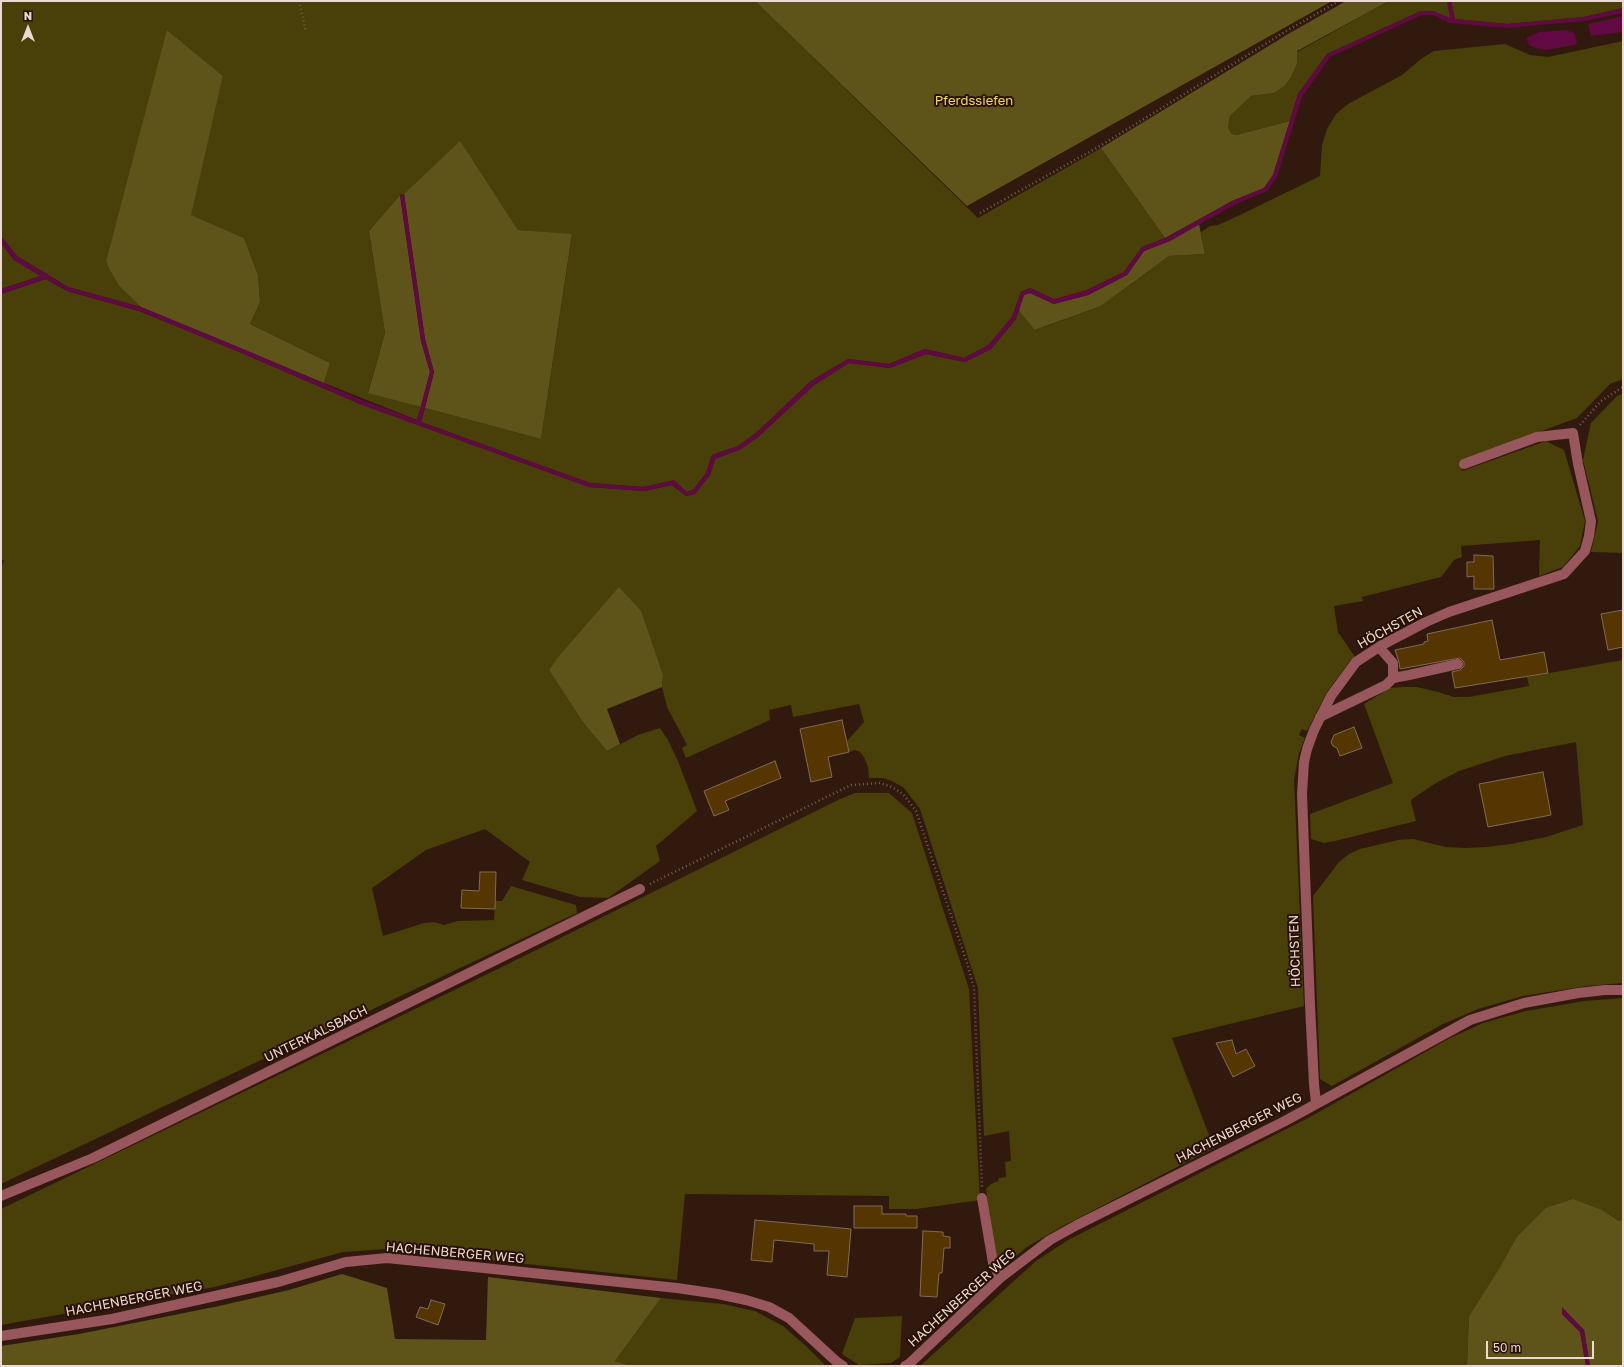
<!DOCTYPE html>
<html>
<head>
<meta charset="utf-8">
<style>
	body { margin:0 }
	#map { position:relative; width:1624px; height:1367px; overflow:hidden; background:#32190e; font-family:"Golos Text",sans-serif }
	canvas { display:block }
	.frame { position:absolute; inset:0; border:2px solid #ebd9d2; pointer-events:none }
	.north { position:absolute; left:8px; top:8px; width:40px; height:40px; -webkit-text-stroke:3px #281006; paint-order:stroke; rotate:0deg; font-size:11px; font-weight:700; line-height:16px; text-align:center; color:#ebd9d2 }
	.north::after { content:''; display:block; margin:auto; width:14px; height:18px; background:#ebd9d2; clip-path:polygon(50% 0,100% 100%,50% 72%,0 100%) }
	.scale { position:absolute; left:1486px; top:1341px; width:108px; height:18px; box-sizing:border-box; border:2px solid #ebd9d2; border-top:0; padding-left:5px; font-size:12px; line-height:14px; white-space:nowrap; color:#ebd9d2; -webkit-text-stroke:3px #281006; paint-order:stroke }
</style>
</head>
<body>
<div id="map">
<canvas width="1624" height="1367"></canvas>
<div class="frame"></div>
<div class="north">N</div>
<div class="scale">50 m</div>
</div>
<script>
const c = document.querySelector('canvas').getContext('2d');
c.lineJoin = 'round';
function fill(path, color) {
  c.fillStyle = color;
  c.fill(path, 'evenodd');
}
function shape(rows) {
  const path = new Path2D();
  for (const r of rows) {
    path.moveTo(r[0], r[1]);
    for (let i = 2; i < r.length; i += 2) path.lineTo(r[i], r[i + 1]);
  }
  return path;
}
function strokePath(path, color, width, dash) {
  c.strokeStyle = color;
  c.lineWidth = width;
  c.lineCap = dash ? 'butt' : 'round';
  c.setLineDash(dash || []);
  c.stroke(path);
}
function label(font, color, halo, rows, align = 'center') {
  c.font = font + ' "Golos Text",sans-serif';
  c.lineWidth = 4;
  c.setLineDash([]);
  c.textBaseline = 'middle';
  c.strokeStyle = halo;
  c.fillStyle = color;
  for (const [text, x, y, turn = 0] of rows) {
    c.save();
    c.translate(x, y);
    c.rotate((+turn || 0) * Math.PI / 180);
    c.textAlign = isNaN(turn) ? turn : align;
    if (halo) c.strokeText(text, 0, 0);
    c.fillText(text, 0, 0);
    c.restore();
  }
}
fill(shape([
	[1,1,755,1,978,218,1101,148,1165,238,1142,247,1124,272,1087,290,1054,300,1030,288,1021,292,1012,317,988,346,964,358,925,349,889,364,848,359,811,381,756,433,738,446,712,455,706,473,693,490,687,492,674,481,643,487,590,483,421,422,425,408,541,439,572,235,518,230,460,142,404,194,400,195,369,231,385,333,368,392,421,407,417,420,324,383,330,363,250,324,260,302,258,275,244,238,190,215,223,76,168,31,106,261,109,269,119,286,141,307,68,287,17,256,1,236],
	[1389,1,1447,1,1451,19,1433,11,1421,11,1327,54,1298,94,1290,121,1236,135,1231,133,1228,127,1230,116,1251,96,1274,93,1297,63,1297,52],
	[1451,1,1623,1,1623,8,1584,17,1507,24,1455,19],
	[1623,41,1623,379,1610,384,1577,418,1460,461,1462,471,1546,441,1564,450,1585,521,1580,546,1563,567,1539,576,1540,540,1461,546,1462,557,1454,560,1441,577,1362,597,1363,601,1334,606,1338,632,1355,657,1350,661,1327,692,1307,731,1302,729,1299,735,1305,738,1299,753,1294,780,1304,1006,1172,1038,1214,1148,1061,1227,1027,1247,1004,1266,996,1262,986,1189,991,1184,998,1181,999,1178,1006,1177,1005,1162,1011,1161,1009,1131,984,1136,978,988,920,809,904,788,892,781,883,778,869,778,868,767,864,757,860,752,855,750,849,752,847,741,864,722,859,704,793,717,791,705,769,710,770,720,686,758,682,748,687,745,667,707,662,687,663,675,549,670,582,721,607,751,638,735,660,728,668,740,678,761,697,811,656,846,660,861,608,898,580,897,522,880,530,862,485,829,426,850,372,888,383,936,424,923,434,922,444,925,458,921,494,920,495,901,502,901,511,886,576,905,577,913,322,1033,282,1050,1,1184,1,569,4,560,1,560,1,294,46,279,67,291,139,311,237,351,360,404,589,487,644,491,672,485,686,496,695,494,710,475,715,459,741,449,758,437,814,385,849,363,890,368,926,354,965,362,991,349,1016,319,1019,309,1036,330,1101,306,1169,256,1205,254,1201,232,1210,226,1218,225,1242,214,1320,176,1322,145,1327,129,1336,114,1348,104,1402,75,1421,59,1434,51,1505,44,1530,55,1548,57],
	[1,243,14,260,41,276,1,289],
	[1623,394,1623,553,1591,552,1598,521,1583,460,1591,423,1617,396],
	[1623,660,1623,983,1587,986,1523,996,1478,1009,1443,1024,1332,1086,1320,1079,1313,896,1339,862,1349,854,1360,849,1398,840,1413,839,1446,847,1465,848,1487,847,1511,844,1546,837,1583,825,1576,742,1505,756,1459,771,1436,783,1412,799,1411,802,1416,821,1335,841,1324,843,1311,839,1310,814,1393,783,1364,704,1390,688,1403,687,1417,687,1438,692,1454,697,1469,697,1529,686,1527,677],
	[855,793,889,793,912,813,969,989,980,1200,916,1209,889,1209,889,1196,685,1194,677,1280,386,1249,343,1252,215,1287,1,1325,1,1209,506,965,838,800],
	[1623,998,1623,1219,1619,1221,1602,1210,1516,1238,1500,1267,1469,1316,1467,1366,920,1366,1036,1261,1068,1240,1310,1117,1450,1038,1483,1023,1526,1011,1584,1001],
	[661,1298,723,1304,755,1311,783,1326,807,1347,826,1366,631,1366,615,1361],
	[902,1316,900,1357,891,1363,859,1365,842,1354,855,1318]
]), '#483f09');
fill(shape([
	[755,1,1332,1,967,206],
	[1346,1,1389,1,1297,51,1297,63,1291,77,1284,86,1274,93,1251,96,1230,116,1228,127,1231,133,1236,135,1290,121,1273,175,1264,188,1232,201,1165,238,1101,148,1290,33],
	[167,30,223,76,191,215,244,238,258,275,260,302,250,324,330,363,324,383,141,307,119,286,109,269,106,261],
	[460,141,518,230,572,234,541,439,425,408,434,372,425,339,404,194],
	[400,195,421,341,430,372,421,407,368,393,385,333,369,231],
	[1199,224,1205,254,1169,256,1101,306,1035,330,1021,313,1019,309,1024,295,1030,293,1054,304,1088,295,1127,275,1144,251,1170,241],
	[619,587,641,611,663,675,662,687,607,709,620,744,607,751,582,721,549,670,559,656],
	[1573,1199,1602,1210,1619,1221,1623,1219,1623,1366,1590,1366,1584,1330,1562,1308,1562,1314,1580,1332,1586,1366,1467,1366,1469,1316,1500,1267,1516,1238,1546,1208],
	[342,1274,387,1288,395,1339,486,1340,488,1277,661,1298,615,1361,631,1366,1,1366,1,1346,79,1334,219,1306,289,1290]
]), '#5e541a');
fill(shape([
	[1447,1,1451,1,1455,19,1507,24,1584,17,1623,8,1623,13,1585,21,1506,28,1449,23,1433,15,1422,15,1330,57,1302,97,1277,177,1267,191,1234,205,1170,241,1144,251,1127,275,1088,295,1054,304,1030,293,1024,295,1016,319,991,349,965,362,926,354,890,368,849,363,814,385,758,437,741,449,715,459,710,475,695,494,686,496,672,485,644,491,589,487,360,404,237,351,139,311,67,291,46,279,1,294,1,289,41,276,14,260,1,243,1,236,17,256,68,287,141,307,241,348,362,400,417,420,430,372,421,341,400,195,404,194,425,339,434,372,421,422,590,483,643,487,674,480,687,492,693,490,706,473,712,455,738,446,756,433,811,381,848,359,889,364,925,349,964,358,988,345,1012,317,1021,292,1030,288,1054,299,1087,290,1124,272,1142,247,1168,237,1232,201,1264,188,1273,175,1298,94,1327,54,1421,11,1433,11,1450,18],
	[1623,16,1623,32,1591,36,1588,24],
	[1566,30,1574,33,1575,35,1577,43,1574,45,1546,50,1535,48,1529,45,1526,38,1539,32],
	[1562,1307,1584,1330,1590,1366,1586,1366,1580,1332,1562,1314]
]), '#600942');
const building = shape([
	[1474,555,1493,556,1494,589,1474,589,1474,576,1467,577,1467,562,1474,562,1474,555],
	[1623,610,1623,647,1608,650,1601,614,1623,610],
	[1492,620,1500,660,1544,652,1548,673,1455,688,1452,672,1460,670,1464,666,1464,662,1460,658,1400,669,1399,662,1395,650,1424,644,1424,642,1428,641,1427,634,1492,620],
	[842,720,849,752,828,757,832,777,811,782,800,729,842,720],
	[1354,727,1362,748,1340,756,1337,748,1333,746,1331,742,1334,735,1354,727],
	[775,761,781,778,725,801,729,810,714,816,704,791,775,761],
	[1543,772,1551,815,1488,827,1479,784,1543,772],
	[480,872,496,872,495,909,461,908,462,890,479,891,480,872],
	[1232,1040,1236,1054,1246,1049,1255,1066,1233,1077,1216,1043,1232,1040],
	[854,1206,882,1206,882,1214,906,1214,906,1216,917,1216,917,1228,854,1228,854,1206],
	[755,1220,851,1229,847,1277,827,1275,829,1251,814,1251,814,1244,774,1240,772,1262,751,1260,755,1220],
	[923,1231,943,1232,943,1236,950,1237,950,1248,944,1248,942,1273,939,1273,937,1297,920,1296,923,1231],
	[431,1300,445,1304,438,1325,416,1317,420,1307,428,1309,431,1300]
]);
fill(building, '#553500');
strokePath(building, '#806c54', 1);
strokePath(shape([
	[299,1,306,32],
	[980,213,1100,146,1288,30,1339,1],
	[1580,425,1601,401,1623,387],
	[1,565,2,565],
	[650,884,851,785,880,783,892,787,903,794,916,811,968,966,974,988,982,1188]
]), '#735c53', 2.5, [1, 3]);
strokePath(shape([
	[1393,678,1409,675,1458,664],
	[1320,717,1386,685,1393,678,1393,663,1379,647],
	[1316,1103,1314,1084,1310,1005,1302,794,1304,762,1307,749,1314,730,1331,696,1356,662,1382,645,1426,622,1449,612,1564,574,1585,551,1589,536,1591,521,1578,464,1573,433,1537,437,1464,464],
	[1,1196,93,1158,640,889],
	[982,1198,993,1263,1000,1278],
	[1,1336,112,1319,278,1282,346,1262,387,1258,677,1288,718,1294,746,1300,769,1307,789,1318,837,1362,843,1366],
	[905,1366,910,1363,1000,1278,1050,1240,1077,1225,1285,1121,1470,1020,1524,1003,1578,993,1605,990,1623,990]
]), '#97575c', 10);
label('13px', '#f6de4f', '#281006', [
	["Pferdssiefen",974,101]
]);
label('13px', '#ebd9d2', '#281006', [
	["HÖCHSTEN",1390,628,-29],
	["HÖCHSTEN",1295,951,-92],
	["UNTERKALSBACH",316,1034,-26],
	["HACHENBERGER WEG",1239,1128,-27],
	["HACHENBERGER WEG",455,1253,5],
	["HACHENBERGER WEG",962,1298,-42],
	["HACHENBERGER WEG",134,1299,-11]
]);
</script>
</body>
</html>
